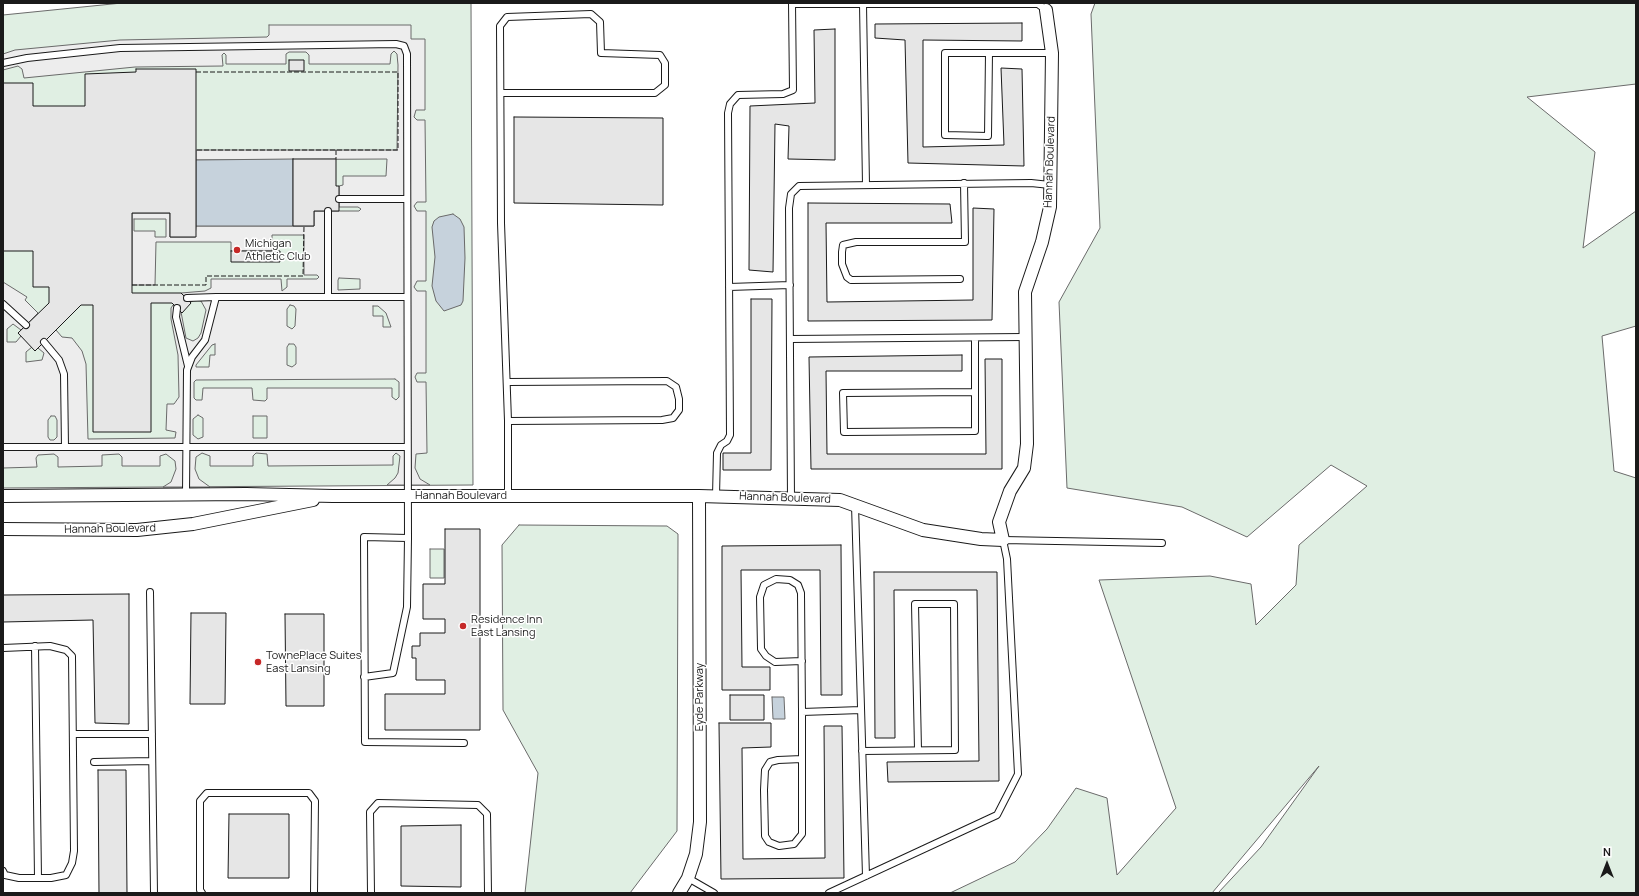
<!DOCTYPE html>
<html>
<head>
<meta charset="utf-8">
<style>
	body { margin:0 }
	#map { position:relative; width:1639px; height:896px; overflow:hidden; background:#fff; font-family:Manrope,sans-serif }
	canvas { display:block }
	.frame { position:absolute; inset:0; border:4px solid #1a1a1a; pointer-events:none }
	.north { position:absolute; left:1587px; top:844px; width:40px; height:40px; -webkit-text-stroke:3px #fff; paint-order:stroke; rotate:0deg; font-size:11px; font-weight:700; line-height:16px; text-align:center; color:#1a1a1a }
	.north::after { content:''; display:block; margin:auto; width:14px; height:18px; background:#1a1a1a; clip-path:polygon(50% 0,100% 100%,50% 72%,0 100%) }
</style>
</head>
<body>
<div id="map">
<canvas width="1639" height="896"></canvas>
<div class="frame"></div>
<div class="north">N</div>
</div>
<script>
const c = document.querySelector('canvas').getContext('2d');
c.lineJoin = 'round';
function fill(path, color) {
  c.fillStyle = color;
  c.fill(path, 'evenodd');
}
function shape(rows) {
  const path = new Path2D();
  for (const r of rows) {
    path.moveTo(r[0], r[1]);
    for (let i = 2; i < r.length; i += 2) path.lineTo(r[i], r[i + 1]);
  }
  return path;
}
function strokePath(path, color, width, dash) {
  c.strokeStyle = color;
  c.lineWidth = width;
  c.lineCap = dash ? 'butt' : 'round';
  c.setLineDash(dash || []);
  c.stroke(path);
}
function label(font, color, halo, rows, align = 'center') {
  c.font = font + ' Manrope,sans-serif';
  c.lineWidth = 3;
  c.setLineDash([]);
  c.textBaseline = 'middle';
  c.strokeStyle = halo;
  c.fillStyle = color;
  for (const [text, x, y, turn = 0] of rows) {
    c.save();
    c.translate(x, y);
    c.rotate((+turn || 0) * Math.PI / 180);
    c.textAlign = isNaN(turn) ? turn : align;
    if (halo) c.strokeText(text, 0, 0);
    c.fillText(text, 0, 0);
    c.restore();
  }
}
const green = shape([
	[122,3,471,3,473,485,3,488,3,15,122,3],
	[1095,3,1636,3,1636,84,1527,97,1595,152,1583,248,1636,211,1636,326,1602,336,1614,471,1636,478,1636,893,1218,893,1261,847,1319,766,1212,893,950,893,1015,862,1047,829,1076,788,1107,798,1117,875,1176,808,1099,580,1210,576,1251,584,1256,625,1296,585,1299,545,1367,486,1331,465,1247,537,1182,507,1067,488,1059,302,1100,228,1091,14,1095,3],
	[519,525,667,526,678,534,677,831,630,893,525,893,538,773,503,710,502,545,519,525],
	[430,549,444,549,444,578,430,578,430,549]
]);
fill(green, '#e0efe3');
strokePath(green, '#6a6a6a', 1);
const parking = shape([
	[269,25,411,25,411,39,425,39,425,110,416,110,414,117,417,120,425,120,426,202,417,202,414,206,417,211,426,211,426,281,417,281,414,287,417,291,426,291,426,373,417,373,415,377,417,382,426,382,427,453,416,454,415,468,420,479,430,485,387,485,395,478,398,473,400,456,396,453,393,456,393,465,268,466,267,454,256,453,253,456,253,466,210,466,210,456,202,453,196,457,195,469,199,479,210,487,163,487,171,482,176,469,175,461,166,454,160,456,160,466,122,466,122,457,119,454,102,455,102,466,58,467,58,457,54,454,38,455,36,458,37,467,3,468,3,282,27,297,25,300,38,313,21,330,13,324,7,329,7,342,16,342,21,336,32,347,26,352,26,362,42,360,44,353,38,348,56,330,62,337,72,338,82,351,86,364,88,439,175,438,176,432,166,430,167,404,174,404,179,397,178,355,171,319,171,308,173,305,181,312,186,338,193,341,198,338,201,333,206,310,201,301,194,300,191,302,181,293,205,291,211,288,211,279,281,279,282,291,287,287,287,279,317,279,319,277,317,275,304,275,304,235,272,235,272,251,231,251,231,242,156,242,155,285,132,285,132,213,170,213,170,237,195,237,196,226,314,226,314,211,359,211,361,209,358,207,339,207,339,186,343,185,343,176,386,176,387,159,196,160,196,150,397,150,398,65,397,54,394,51,391,54,390,64,309,64,309,55,306,52,289,52,286,54,286,64,226,64,226,55,224,53,222,55,223,66,135,67,24,78,22,69,18,66,3,70,3,54,15,50,120,40,267,37,269,35,269,25],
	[134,219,166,219,166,237,155,237,155,231,134,231,134,219],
	[339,278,360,279,360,289,338,290,338,280,339,278],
	[290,305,294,306,296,309,295,326,292,329,287,326,287,309,290,305],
	[373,306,378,306,386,313,391,327,383,327,383,316,373,316,373,306],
	[215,344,215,355,210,355,209,367,196,367,196,365,212,345,215,344],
	[289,344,294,344,296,347,296,364,292,367,287,365,287,347,289,344],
	[395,379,399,382,399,397,396,400,392,397,392,388,267,388,267,399,265,401,253,400,252,388,203,388,202,400,196,400,194,398,194,382,196,380,395,379],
	[198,415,203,418,203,437,198,439,193,435,193,419,198,415],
	[51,416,55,416,57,420,57,437,54,440,50,440,48,437,48,420,51,416],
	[253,416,267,416,267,438,253,438,253,416]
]);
fill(parking, '#ededed');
strokePath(parking, '#6a6a6a', 1);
const water = shape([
	[293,159,293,226,196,226,196,160,293,159],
	[453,214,460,219,464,227,465,258,463,301,461,305,444,311,436,301,432,286,435,257,432,227,434,221,439,217,453,214],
	[772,697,784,697,785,719,773,719,772,697]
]);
fill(water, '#c6d2dc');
strokePath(water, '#6a6a6a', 1);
const building = shape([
	[1022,23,1022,41,923,40,923,147,1004,145,1001,68,1022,69,1024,166,908,163,905,40,875,38,875,24,1022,23],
	[835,29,835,160,788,159,789,126,775,124,773,272,749,270,750,106,815,103,814,30,835,29],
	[289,60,304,60,304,71,289,71,289,60],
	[136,69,196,69,196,237,170,237,170,213,132,213,132,293,181,293,191,303,182,313,172,303,151,303,151,432,93,432,93,305,81,305,35,351,18,333,49,303,49,287,33,287,33,251,3,251,3,83,33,83,33,106,85,106,85,74,136,72,136,69],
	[514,117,663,118,663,205,514,203,514,117],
	[293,159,336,159,336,186,339,186,339,211,314,211,314,226,293,226,293,159],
	[808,203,950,204,952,223,826,223,827,302,973,300,973,208,994,209,992,320,808,321,808,203],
	[231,251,280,251,280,262,231,262,231,251],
	[751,299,772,299,771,470,723,470,723,453,751,453,751,299],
	[962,355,962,371,826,371,827,454,986,454,985,359,1002,359,1002,469,811,469,809,357,962,355],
	[445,529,480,529,480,730,385,730,385,694,445,694,445,680,416,680,416,658,412,658,412,646,420,646,420,633,445,633,445,619,423,619,423,584,445,584,445,529],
	[841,545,842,695,821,695,820,570,741,570,742,667,770,667,770,690,722,690,722,546,841,545],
	[874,572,997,572,999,781,888,782,887,762,979,761,977,590,894,590,895,738,875,738,874,572],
	[129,594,129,724,95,723,93,620,3,622,3,595,129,594],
	[191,613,226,613,225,704,190,704,191,613],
	[285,614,324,614,324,706,286,706,285,614],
	[730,695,764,695,764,720,730,720,730,695],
	[719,723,771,723,771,747,742,748,743,859,825,858,824,726,842,726,844,878,721,879,719,723],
	[98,770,126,770,127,893,99,893,98,770],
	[229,814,289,814,289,878,228,878,229,814],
	[461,825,461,887,401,886,401,826,461,825]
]);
fill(building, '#e6e6e6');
strokePath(building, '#1a1a1a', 1);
const service = shape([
	[792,4,1038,4,1046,10],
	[863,4,866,185],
	[989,53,988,136,945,135,945,53,1052,53],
	[3,63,27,58,120,48,396,44,404,46,407,54,408,538,364,537,365,742,464,743],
	[501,93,655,93,665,85,665,63,660,55,601,53,600,22,591,14,507,17,500,26,501,223,508,421,508,496],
	[339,199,407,199],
	[328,211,328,297],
	[960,279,851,280,847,277,842,264,842,252,843,245,856,242,965,242,964,183],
	[729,287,790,285],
	[187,298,216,297],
	[3,304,26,325],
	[177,308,176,317,188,366],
	[975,338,975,392,843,393,844,432,975,431,975,392],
	[790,339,1024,337],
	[44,342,59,360,64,374,65,447],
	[507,382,667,381,676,387,679,399,679,410,673,418,662,420,508,421],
	[3,447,407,447],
	[186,494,187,370,192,357,205,340,216,297,407,297],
	[716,496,717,453,721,445,727,441,730,435,728,113,730,104,738,95,783,94,793,90,792,3],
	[791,498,789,208,791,194,799,186,1031,183,1050,185],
	[855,505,866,876],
	[150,592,154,893],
	[35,646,38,878],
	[3,648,50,646,66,650,72,656,74,851,72,863,66,875,51,878,19,878,5,875,3,871],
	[802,661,775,662,766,656,761,649,760,597,764,585,776,579,790,580,798,585,801,593,802,712,861,710],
	[364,677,393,673,407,607,408,538],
	[802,712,802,834,794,844,779,846,769,842,765,836,764,790,765,770,770,762,778,760,802,759],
	[74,734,152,734],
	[862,751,955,750,954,604,915,604,918,750],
	[94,762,152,761],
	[688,878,714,893],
	[202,893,200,890,200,801,207,793,309,793,315,801,314,893],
	[371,893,370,812,378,803,478,805,487,814,488,893],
	[829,893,997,815,1018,774,1007,559,1003,540,1162,543]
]);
const minor = shape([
	[3,496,246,494,333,496,699,496,840,500,923,530,981,539,1003,540,999,522,1010,491,1024,468,1027,444,1025,292,1042,242,1050,207,1052,53,1046,10],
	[3,529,137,530,193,524,313,500],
	[679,893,688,878,696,854,700,822,699,496]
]);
strokePath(service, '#1a1a1a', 8);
strokePath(minor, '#1a1a1a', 14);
strokePath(service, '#fff', 6);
strokePath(minor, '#fff', 12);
strokePath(shape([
	[196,72,398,72,398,150,196,150],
	[336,150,336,159],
	[132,285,206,285,206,276,303,276,304,226]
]), '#1a1a1a', 1, [5, 2]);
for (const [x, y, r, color] of [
	[237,250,4,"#c62828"],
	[463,626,4,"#c62828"],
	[258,662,4,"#c62828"]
]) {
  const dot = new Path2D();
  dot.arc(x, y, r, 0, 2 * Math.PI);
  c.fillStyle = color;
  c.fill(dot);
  strokePath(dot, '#fff', 1.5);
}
label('11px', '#1a1a1a', '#fff', [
	["Hannah Boulevard",1050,162,-88],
	["Hannah Boulevard",461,496],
	["Hannah Boulevard",785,498,2],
	["Hannah Boulevard",110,529,-1],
	["Eyde Parkway",700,697,-90]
]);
label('11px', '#1a1a1a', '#fff', [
	["Michigan",245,244],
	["Athletic Club",245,257],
	["Residence Inn",471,620],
	["East Lansing",471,633],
	["TownePlace Suites",266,656],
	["East Lansing",266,669]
], 'left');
</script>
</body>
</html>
